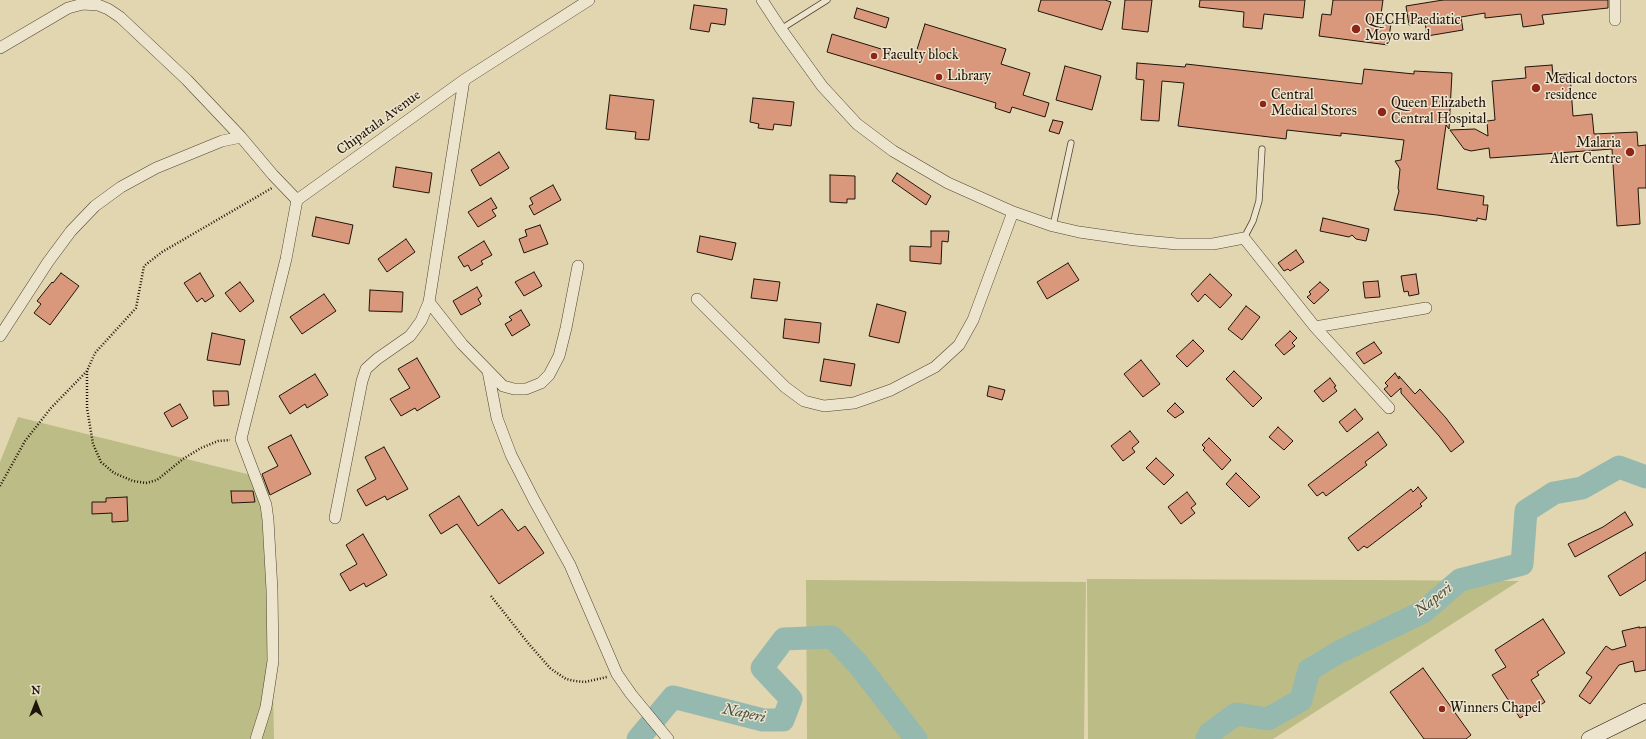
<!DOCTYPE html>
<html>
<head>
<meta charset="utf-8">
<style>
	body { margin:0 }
	#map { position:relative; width:1646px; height:739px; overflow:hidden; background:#e2d6b0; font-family:"IM FELL Great Primer",serif }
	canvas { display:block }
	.north { position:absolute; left:16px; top:683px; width:40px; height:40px; -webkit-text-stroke:3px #ece4cc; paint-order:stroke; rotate:0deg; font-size:11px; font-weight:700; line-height:16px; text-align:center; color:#20140a }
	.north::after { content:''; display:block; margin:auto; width:14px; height:18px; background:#20140a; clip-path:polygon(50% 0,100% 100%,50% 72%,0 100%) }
</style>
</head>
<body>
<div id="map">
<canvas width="1646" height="739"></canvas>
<div class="north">N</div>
</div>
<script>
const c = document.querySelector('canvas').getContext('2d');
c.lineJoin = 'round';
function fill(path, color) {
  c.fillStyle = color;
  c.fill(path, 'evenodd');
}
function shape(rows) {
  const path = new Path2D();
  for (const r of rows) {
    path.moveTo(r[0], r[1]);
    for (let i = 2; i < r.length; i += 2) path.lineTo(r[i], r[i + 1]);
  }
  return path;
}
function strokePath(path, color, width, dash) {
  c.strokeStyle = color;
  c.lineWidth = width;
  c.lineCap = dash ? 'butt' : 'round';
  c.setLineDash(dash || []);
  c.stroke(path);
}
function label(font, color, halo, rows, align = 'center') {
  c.font = font + ' "IM FELL Great Primer",serif';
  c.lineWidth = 3;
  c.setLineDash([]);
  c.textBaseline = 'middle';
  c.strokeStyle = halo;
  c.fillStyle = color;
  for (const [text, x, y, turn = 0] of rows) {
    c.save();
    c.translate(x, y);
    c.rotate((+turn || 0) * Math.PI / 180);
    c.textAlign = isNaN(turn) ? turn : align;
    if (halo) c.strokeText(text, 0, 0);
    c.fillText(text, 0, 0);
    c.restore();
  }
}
fill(shape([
	[18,417,271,480,269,495,274,739,0,739,0,462],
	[1087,579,1367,580,1519,581,1273,739,1088,739],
	[806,580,1086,582,1084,739,807,739]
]), '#bcbc86');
strokePath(shape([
	[638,739,673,697,763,720,783,720,791,699,762,668,784,639,832,637,858,664,916,739],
	[1207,739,1210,733,1236,714,1268,719,1301,700,1309,670,1339,652,1423,612,1460,580,1522,564,1526,511,1554,493,1582,488,1619,467,1646,477]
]), '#95b9af', 23);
const building = shape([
	[1041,0,1105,0,1111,2,1102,30,1038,11,1041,0],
	[1125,0,1152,0,1148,32,1122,29,1125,0],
	[1200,0,1305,0,1303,18,1264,14,1262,29,1243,27,1244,12,1199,7,1200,0],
	[1333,0,1383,0,1380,21,1391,23,1388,45,1319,36,1322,14,1331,15,1333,0],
	[1443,0,1608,0,1608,8,1542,15,1544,24,1523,27,1521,14,1485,18,1485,13,1461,17,1463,30,1427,36,1425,22,1409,25,1406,6,1443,0],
	[694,5,727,9,725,25,711,23,709,32,690,29,694,5],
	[857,8,889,18,886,28,854,18,857,8],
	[925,24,1006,49,1001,64,1030,73,1023,95,1049,103,1045,117,1012,107,1010,113,995,108,996,103,827,52,832,34,914,59,925,24],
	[1137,63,1185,67,1186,64,1362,84,1364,69,1414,74,1414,71,1452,73,1449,129,1446,125,1437,189,1484,196,1483,205,1488,205,1486,220,1477,218,1477,221,1437,215,1394,210,1399,191,1398,188,1400,169,1395,161,1401,160,1404,140,1341,133,1341,136,1287,130,1286,139,1178,126,1184,83,1162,81,1159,121,1141,120,1144,80,1136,79,1137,63],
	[1552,65,1553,75,1570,74,1573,116,1592,114,1594,134,1637,132,1638,146,1646,145,1646,188,1638,188,1640,224,1617,226,1612,149,1490,158,1489,148,1471,151,1464,149,1450,130,1475,129,1488,136,1487,121,1495,120,1492,81,1526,78,1525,67,1552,65],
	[1065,66,1101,76,1092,110,1056,100,1065,66],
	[610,95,654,100,649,140,635,139,636,132,606,129,610,95],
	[753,98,794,102,791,126,774,124,773,130,758,128,759,124,750,122,753,98],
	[1053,120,1063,122,1059,134,1049,131,1053,120],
	[499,152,509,168,480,186,471,170,499,152],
	[396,167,432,173,429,193,393,187,396,167],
	[897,173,931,196,926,205,892,181,897,173],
	[830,175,855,176,855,199,847,199,847,203,830,202,830,175],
	[553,185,561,200,534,215,529,206,533,204,530,198,553,185],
	[491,198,497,208,492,210,496,216,478,227,468,212,491,198],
	[316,217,353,225,349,244,312,236,316,217],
	[1323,218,1369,229,1366,241,1356,239,1352,235,1349,237,1320,231,1323,218],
	[540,225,548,244,524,253,519,239,527,236,525,230,540,225],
	[931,231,949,231,948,242,942,241,941,264,910,261,910,246,931,247,931,231],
	[700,236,736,243,732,260,697,252,700,236],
	[406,239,415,252,387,272,378,259,406,239],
	[484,241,492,255,481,261,483,264,471,271,468,265,464,267,458,257,484,241],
	[1296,250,1304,262,1290,271,1288,269,1284,271,1278,263,1296,250],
	[1068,263,1079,280,1047,299,1037,282,1068,263],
	[534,272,542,286,524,296,515,282,534,272],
	[61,273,79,286,50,325,34,313,41,304,37,301,52,282,53,283,61,273],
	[200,273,214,296,205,302,202,298,197,302,184,283,200,273],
	[1210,274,1232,295,1220,308,1205,294,1198,302,1191,294,1210,274],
	[1416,274,1419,294,1409,296,1408,291,1404,292,1401,276,1416,274],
	[754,279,780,282,777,301,751,298,754,279],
	[1378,281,1380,297,1365,298,1363,282,1378,281],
	[240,282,254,301,240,312,225,293,240,282],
	[1320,282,1329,290,1314,304,1307,297,1311,294,1309,292,1320,282],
	[477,287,482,296,478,299,481,304,461,315,453,301,477,287],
	[370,290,403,292,402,312,369,311,370,290],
	[324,294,336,311,302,334,290,317,324,294],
	[877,304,906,312,899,343,869,336,877,304],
	[1246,306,1260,317,1242,340,1228,329,1246,306],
	[521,310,530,325,512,336,505,324,512,320,509,317,521,310],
	[785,319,821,323,819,343,783,338,785,319],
	[1290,331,1297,338,1292,343,1295,346,1284,355,1275,345,1290,331],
	[212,333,245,340,240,365,207,360,212,333],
	[1193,340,1204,351,1187,367,1176,356,1193,340],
	[1374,342,1382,353,1364,364,1356,353,1374,342],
	[417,358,440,397,417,411,415,408,401,416,390,399,410,388,398,369,417,358],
	[824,359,855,364,851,386,820,381,824,359],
	[1141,360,1160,384,1143,397,1124,374,1141,360],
	[1234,371,1262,398,1253,407,1226,379,1234,371],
	[1395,373,1399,379,1399,376,1415,394,1420,389,1446,418,1464,442,1451,452,1439,436,1401,393,1401,388,1391,397,1384,389,1388,386,1385,383,1395,373],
	[315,374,328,395,307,408,305,404,290,414,279,396,315,374],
	[1330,378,1336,386,1334,387,1337,391,1323,402,1314,391,1330,378],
	[989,386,1005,390,1002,400,987,396,989,386],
	[213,391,228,391,229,405,214,406,213,391],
	[1175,403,1184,412,1175,418,1167,411,1175,403],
	[180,404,188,418,172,427,164,413,180,404],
	[1355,409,1363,419,1347,432,1339,422,1355,409],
	[1278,427,1293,441,1284,450,1269,437,1278,427],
	[1130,431,1139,442,1132,448,1135,452,1123,461,1111,446,1130,431],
	[1378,432,1387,445,1365,462,1367,465,1326,496,1323,492,1317,496,1308,485,1378,432],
	[291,435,311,474,270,495,262,474,278,466,268,447,291,435],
	[1209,438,1231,460,1222,470,1203,450,1205,448,1202,445,1209,438],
	[384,447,408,489,387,500,385,496,366,506,357,490,376,479,365,457,384,447],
	[1156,458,1174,475,1164,485,1146,468,1156,458],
	[1236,473,1260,497,1249,507,1226,484,1236,473],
	[1418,487,1427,498,1420,504,1422,506,1367,548,1364,546,1358,551,1348,538,1411,489,1413,492,1418,487],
	[231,491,253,491,255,502,232,503,231,491],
	[1187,492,1196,504,1191,508,1195,513,1181,524,1168,507,1187,492],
	[459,496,478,526,502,509,518,531,525,526,544,553,499,584,457,524,441,534,429,515,459,496],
	[127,497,128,521,112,522,112,513,92,514,92,502,106,502,106,498,127,497],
	[1625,512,1633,525,1575,557,1568,544,1603,527,1625,512],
	[363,534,387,575,366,587,364,583,350,591,340,574,357,564,346,545,363,534],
	[1646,552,1646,580,1620,596,1608,576,1646,552],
	[1543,619,1565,653,1537,672,1539,675,1531,680,1545,702,1520,718,1492,675,1506,667,1495,650,1543,619],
	[1639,627,1639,628,1646,627,1646,670,1635,672,1633,661,1619,665,1590,704,1579,696,1592,677,1586,673,1606,646,1612,650,1626,646,1622,631,1639,627],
	[1423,668,1471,735,1466,739,1424,739,1390,692,1423,668]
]);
fill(building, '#d9987c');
strokePath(building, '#20140a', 1);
const service = shape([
	[781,29,827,0],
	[1053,226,1071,143],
	[1244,238,1253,221,1259,201,1262,149]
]);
const minor = shape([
	[762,0,781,29,822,86,857,124,893,151,948,183,1013,212,1053,226,1079,232,1135,240,1177,244,1213,244,1244,238,1315,327,1389,408],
	[1615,0,1615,20],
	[0,48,68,8,83,4,98,5,108,9,120,17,187,80,241,137,273,175,297,200],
	[697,299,785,387,804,401,824,406,854,403,891,390,935,367,959,345,973,320,1013,212],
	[429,302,462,344,503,386,514,389,526,389,541,383,549,375,559,356,566,328,578,266],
	[1315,327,1426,308],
	[0,336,48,262,71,231,95,206,121,187,156,168,222,141,241,137],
	[488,371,497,418,511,455,534,500,570,565,617,674,631,694,668,739],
	[335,518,362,381,366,369,377,359,410,336,421,321,429,302,464,80],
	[256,739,266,707,273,661,272,590,268,520,266,505,241,439,286,259,297,200,464,80,589,0]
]);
const secondary = shape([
	[1589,739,1646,711]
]);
strokePath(service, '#504434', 7);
strokePath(minor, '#504434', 12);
strokePath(secondary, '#20140a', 16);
strokePath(shape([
	[87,371,87,408,93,444,101,462,114,473,133,481,146,483,157,480,183,459,201,448,218,441,230,440],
	[0,486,25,441,51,408,87,371,95,353,136,308,144,266,162,252,272,188],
	[491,596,528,643,550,668,557,673,566,679,575,681,585,682,607,677]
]), '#20140a', 2.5, [1, 2]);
strokePath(service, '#ece4cc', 5.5);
strokePath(minor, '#ece4cc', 11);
strokePath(secondary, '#ece4cc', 15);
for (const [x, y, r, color] of [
	[1356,29,5,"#8f2418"],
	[874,56,4,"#8f2418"],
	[939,77,4,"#8f2418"],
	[1536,88,5,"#8f2418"],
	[1263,104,4,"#8f2418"],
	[1382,112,5,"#8f2418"],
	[1630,152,5,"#8f2418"],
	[1442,709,4,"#8f2418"]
]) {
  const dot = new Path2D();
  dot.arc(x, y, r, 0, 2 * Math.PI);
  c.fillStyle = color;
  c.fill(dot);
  strokePath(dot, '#ece4cc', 1.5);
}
label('14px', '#20140a', '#ece4cc', [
	["QECH Paediatic",1365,21],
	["Moyo ward",1365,37],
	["Faculty block",882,56],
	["Library",947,77],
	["Medical doctors",1545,80],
	["residence",1545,96],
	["Central",1271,96],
	["Medical Stores",1271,112],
	["Queen Elizabeth",1391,104],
	["Central Hospital",1391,120],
	["Malaria",1621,144,"right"],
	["Alert Centre",1621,160,"right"],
	["Winners Chapel",1450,709]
], 'left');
label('14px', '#20140a', '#ece4cc', [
	["Chipatala Avenue",379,123,-36]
]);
label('italic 15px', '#494e44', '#ece4cc', [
	["Naperi",1434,600,-38],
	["Naperi",744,714,12]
]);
</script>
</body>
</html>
